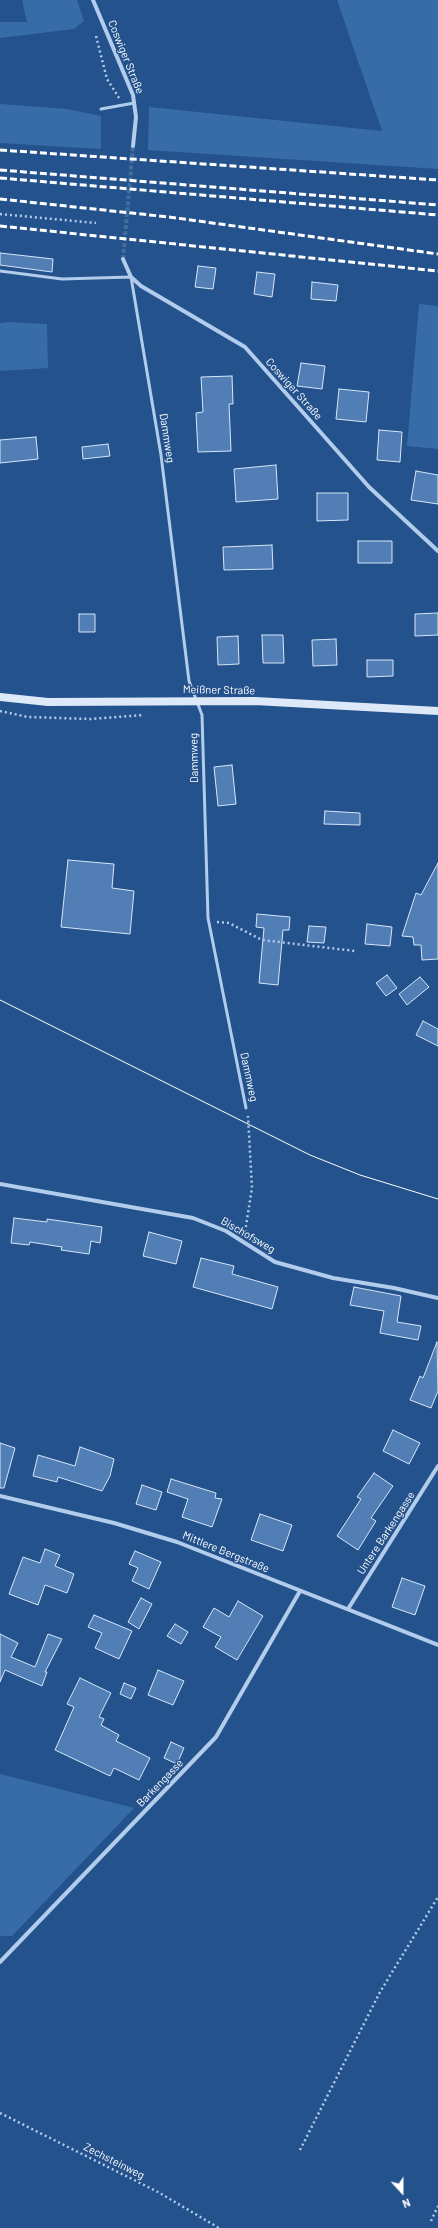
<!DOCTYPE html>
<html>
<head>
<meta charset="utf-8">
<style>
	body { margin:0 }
	#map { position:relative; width:438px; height:2228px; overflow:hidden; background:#24528c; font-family:Barlow,sans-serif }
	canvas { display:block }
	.north { position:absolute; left:382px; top:2172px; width:40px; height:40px; -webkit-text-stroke:3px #24528c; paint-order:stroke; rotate:159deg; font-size:11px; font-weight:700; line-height:16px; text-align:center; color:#fff }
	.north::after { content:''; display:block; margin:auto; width:14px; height:18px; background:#fff; clip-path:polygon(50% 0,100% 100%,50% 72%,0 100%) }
</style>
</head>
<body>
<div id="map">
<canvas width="438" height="2228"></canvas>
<div class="north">N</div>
</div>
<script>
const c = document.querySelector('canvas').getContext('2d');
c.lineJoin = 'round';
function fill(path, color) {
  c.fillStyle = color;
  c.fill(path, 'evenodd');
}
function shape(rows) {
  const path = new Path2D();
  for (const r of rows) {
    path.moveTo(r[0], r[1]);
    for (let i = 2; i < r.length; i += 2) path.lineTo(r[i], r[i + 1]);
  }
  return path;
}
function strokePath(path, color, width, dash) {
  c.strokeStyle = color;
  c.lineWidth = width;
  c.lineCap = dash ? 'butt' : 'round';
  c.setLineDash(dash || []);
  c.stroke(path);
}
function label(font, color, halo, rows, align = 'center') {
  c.font = font + ' Barlow,sans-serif';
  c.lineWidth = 3;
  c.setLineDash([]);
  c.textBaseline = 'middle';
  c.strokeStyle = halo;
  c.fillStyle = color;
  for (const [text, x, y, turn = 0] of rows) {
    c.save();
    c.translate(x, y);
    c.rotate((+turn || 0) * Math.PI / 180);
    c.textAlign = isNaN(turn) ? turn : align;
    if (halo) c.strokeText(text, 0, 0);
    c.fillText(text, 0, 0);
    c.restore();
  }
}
fill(shape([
	[22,0,77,0,84,21,74,29,0,38,0,22,27,22],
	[337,0,438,0,438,169,148,150,149,107,382,131],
	[0,104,67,109,101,116,101,149,0,143],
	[419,304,438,306,438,449,407,446],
	[10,322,47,324,48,368,0,371,0,323],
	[0,1774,134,1808,12,1936,0,1936]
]), '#386ca9');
const building = shape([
	[0,253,53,259,52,272,0,265,0,253],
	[198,266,216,268,213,289,195,287,198,266],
	[257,272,275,274,272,297,254,294,257,272],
	[312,282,338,285,336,301,311,299,312,282],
	[301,363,325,366,322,389,297,386,301,363],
	[232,376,233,404,229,404,231,451,198,452,196,413,203,412,201,377,232,376],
	[339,389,369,392,366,422,336,419,339,389],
	[379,430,402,432,400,462,377,460,379,430],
	[36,437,38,459,0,463,0,440,36,437],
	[108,444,110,456,83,459,82,447,108,444],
	[276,465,278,499,236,502,234,469,276,465],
	[416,471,438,475,438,504,411,500,416,471],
	[317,493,348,493,348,520,317,521,317,493],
	[358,541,392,541,392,563,358,563,358,541],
	[272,545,273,569,224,570,223,547,272,545],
	[438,613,438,635,415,636,415,614,438,613],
	[79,614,95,614,95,632,79,632,79,614],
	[262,635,283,635,284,663,263,663,262,635],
	[238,636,239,664,218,665,217,637,238,636],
	[336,639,337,665,313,666,312,640,336,639],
	[367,660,393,660,393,676,367,677,367,660],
	[232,765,236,804,218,806,214,767,232,765],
	[325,811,360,813,360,825,324,824,325,811],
	[68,860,114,864,112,888,134,891,130,934,61,927,68,860],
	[438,863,438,959,422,960,421,945,414,945,413,937,402,936,416,893,421,895,438,863],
	[257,914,290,917,289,930,283,930,278,985,259,983,264,928,256,927,257,914],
	[367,924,392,927,390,946,365,944,367,924],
	[309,926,326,927,324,943,307,942,309,926],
	[387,975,397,988,386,996,376,983,387,975],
	[420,977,429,987,407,1005,399,994,420,977],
	[423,1021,438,1029,438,1046,416,1035,423,1021],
	[14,1218,47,1222,47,1219,102,1227,100,1243,91,1241,89,1254,61,1250,62,1247,30,1242,29,1245,11,1243,14,1218],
	[149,1232,182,1241,176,1264,143,1256,149,1232],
	[201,1258,234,1266,232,1274,278,1287,272,1309,193,1287,201,1258],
	[354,1287,401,1296,397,1322,421,1326,418,1340,380,1333,384,1311,350,1305,354,1287],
	[437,1342,438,1391,431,1408,410,1400,420,1376,423,1378,437,1342],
	[393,1430,420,1443,409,1464,383,1451,393,1430],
	[0,1443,15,1448,4,1488,0,1488,0,1443],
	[80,1447,114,1459,110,1476,102,1491,58,1477,57,1482,33,1476,38,1455,75,1466,80,1447],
	[374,1473,393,1486,371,1518,376,1521,358,1550,337,1536,361,1499,357,1497,374,1473],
	[171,1479,216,1493,215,1498,222,1499,212,1527,182,1517,188,1499,167,1492,171,1479],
	[142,1485,162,1492,156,1510,136,1504,142,1485],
	[260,1514,292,1525,283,1551,251,1540,260,1514],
	[45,1549,60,1555,55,1566,74,1574,67,1593,45,1585,38,1605,9,1594,23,1557,40,1563,45,1549],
	[135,1551,161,1562,149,1589,132,1581,138,1568,129,1564,135,1551],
	[402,1578,425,1586,415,1615,392,1607,402,1578],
	[141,1598,152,1604,139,1629,128,1622,141,1598],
	[238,1601,263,1616,237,1660,215,1647,221,1637,203,1627,214,1608,229,1617,238,1601],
	[94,1615,132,1631,119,1659,95,1648,102,1633,88,1627,94,1615],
	[175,1624,188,1632,181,1644,167,1636,175,1624],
	[0,1634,18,1643,11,1657,35,1667,48,1634,62,1639,45,1672,47,1672,42,1686,5,1670,0,1682,0,1634],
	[158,1670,184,1681,173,1705,148,1695,158,1670],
	[80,1678,111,1693,99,1717,104,1719,101,1725,119,1735,116,1741,150,1758,139,1780,114,1768,110,1776,55,1750,74,1707,67,1704,80,1678],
	[124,1683,136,1688,131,1699,120,1694,124,1683],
	[171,1742,184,1748,177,1764,164,1758,171,1742]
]);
fill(building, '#507eb5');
strokePath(building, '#d7e6f8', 1);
strokePath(shape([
	[123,259,133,146]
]), '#456c9d', 4, [4, 2]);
strokePath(shape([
	[96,36,107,79,119,98],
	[0,214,96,223],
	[0,711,28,717,91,719,143,715],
	[217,922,229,923,262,940,355,951],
	[245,1232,252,1188,248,1116],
	[0,2113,158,2192,219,2228],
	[300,2150,380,1992,438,1897],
	[431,2221,438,2206]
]), '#b2cceb', 2.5, [2, 3]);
strokePath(shape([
	[101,109,134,103],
	[0,271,62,279,131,277,161,455,189,681,202,715,208,918,246,1108]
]), '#b2cceb', 3);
strokePath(shape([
	[93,0,133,95,136,117,133,146],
	[123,259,131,277,141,286,245,347,369,487,438,551],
	[0,1184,193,1218,226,1231,275,1262,333,1278,394,1288,438,1298],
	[0,1496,114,1523,177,1542,438,1645],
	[348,1609,438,1466],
	[0,1962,216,1737,300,1591]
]), '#b2cceb', 4);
strokePath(shape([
	[0,697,48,702,255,701,438,711]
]), '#dde9f9', 8);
strokePath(shape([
	[0,1000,310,1155,360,1175,438,1199]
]), '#fff', 1);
strokePath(shape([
	[0,150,438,180],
	[0,170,438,205],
	[0,178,438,215],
	[0,199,169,217,438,254],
	[0,226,438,271]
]), '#fff', 3, [7, 3]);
label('11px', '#fff', '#24528c', [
	["Coswiger Straße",126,57,68],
	["Coswiger Straße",294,389,48],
	["Dammweg",167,438,81],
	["Meißner Straße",219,690,1],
	["Dammweg",194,758,-91],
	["Dammweg",249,1077,78],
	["Bischofsweg",248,1235,30],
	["Untere Barkengasse",386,1533,-57],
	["Mittlere Bergstraße",226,1552,22],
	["Barkengasse",160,1783,-46],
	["Zechsteinweg",114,2161,27]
]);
</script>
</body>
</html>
